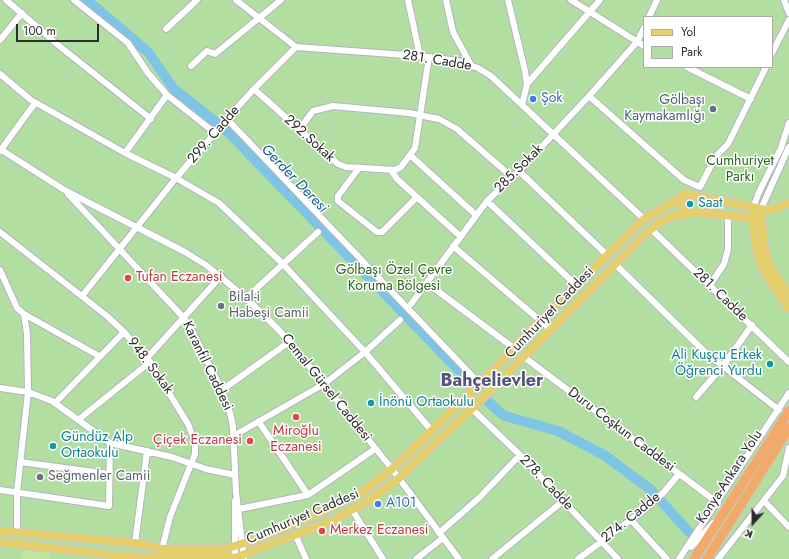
<!DOCTYPE html>
<html>
<head>
<meta charset="utf-8">
<style>
	body { margin:0 }
	#map { position:relative; width:789px; height:559px; overflow:hidden; background:#ece8e0; font-family:Jost,sans-serif }
	canvas { display:block }
	.legend { position:absolute; left:643px; top:16px; width:130px; height:52px; box-sizing:border-box; background:#fff; border:1px solid #ababab; margin:0; padding:5px 7px; list-style:none; font-size:12px; color:#2c2c2c }
	.legend li { display:flex; align-items:center; gap:8px; height:20px }
	.legend b { width:20px; border:1px solid #ababab }
	.north { position:absolute; left:733px; top:503px; width:40px; height:40px; -webkit-text-stroke:3px #fff; paint-order:stroke; rotate:201deg; font-size:11px; font-weight:700; line-height:16px; text-align:center; color:#2c2c2c }
	.north::after { content:''; display:block; margin:auto; width:14px; height:18px; background:#2c2c2c; clip-path:polygon(50% 0,100% 100%,50% 72%,0 100%) }
	.scale { position:absolute; left:16px; top:24px; width:83px; height:18px; box-sizing:border-box; border:2px solid #2c2c2c; border-top:0; padding-left:5px; font-size:12px; line-height:14px; white-space:nowrap; color:#2c2c2c; -webkit-text-stroke:3px #fff; paint-order:stroke }
</style>
</head>
<body>
<div id="map">
<canvas width="789" height="559"></canvas>
<ul class="legend">
<li><b style="height:5px;background:#e5cf6c"></b>Yol</li>
<li><b style="height:11px;background:#b3dea1"></b>Park</li>
</ul>
<div class="north">K</div>
<div class="scale">100 m</div>
</div>
<script>
const c = document.querySelector('canvas').getContext('2d');
c.lineJoin = 'round';
function fill(path, color) {
  c.fillStyle = color;
  c.fill(path, 'evenodd');
}
function shape(rows) {
  const path = new Path2D();
  for (const r of rows) {
    path.moveTo(r[0], r[1]);
    for (let i = 2; i < r.length; i += 2) path.lineTo(r[i], r[i + 1]);
  }
  return path;
}
function strokePath(path, color, width, dash) {
  c.strokeStyle = color;
  c.lineWidth = width;
  c.lineCap = dash ? 'butt' : 'round';
  c.setLineDash(dash || []);
  c.stroke(path);
}
function label(font, color, halo, rows, align = 'center') {
  c.font = font + ' Jost,sans-serif';
  c.lineWidth = 3;
  c.setLineDash([]);
  c.textBaseline = 'middle';
  c.strokeStyle = halo;
  c.fillStyle = color;
  for (const [text, x, y, turn = 0] of rows) {
    c.save();
    c.translate(x, y);
    c.rotate((+turn || 0) * Math.PI / 180);
    c.textAlign = isNaN(turn) ? turn : align;
    if (halo) c.strokeText(text, 0, 0);
    c.fillText(text, 0, 0);
    c.restore();
  }
}
fill(shape([
	[0,0,789,0,789,559,0,559],
	[644,17,772,17,772,67,644,67]
]), '#b3dea1');
fill(shape([
	[22,549,50,552,49,559,22,559]
]), '#c3e49e');
strokePath(shape([
	[87,0,148,52,174,89,228,132,474,386],
	[486,399,499,412,505,416,558,431,604,455,650,489,689,532]
]), '#7dc4e5', 10);
const minor = shape([
	[6,0,58,45,151,119],
	[74,0,128,43,148,73,167,95,215,133],
	[236,0,296,47,420,56,458,61,478,68,491,76,644,219],
	[408,0,420,56],
	[446,0,453,32,471,65],
	[508,0,525,71,527,84,522,105],
	[571,0,644,46],
	[784,0,789,13],
	[649,17,657,0],
	[166,29,197,0],
	[0,40,22,13],
	[772,53,789,20],
	[191,66,207,51,215,54,281,0],
	[687,67,751,99],
	[0,74,31,100,125,153,176,178,219,203,281,262,365,352,432,431],
	[527,84,600,0],
	[254,89,338,164,346,167,395,170,401,167,415,148,429,57],
	[589,96,684,180,700,187,716,156,728,144,766,67],
	[227,119,480,384],
	[299,130,313,111,333,106,409,113,439,119,457,129,513,178],
	[0,149,66,191,185,252,206,265,246,298,279,330,324,384,392,469,459,559],
	[0,151,35,103],
	[125,153,167,95],
	[410,155,476,215],
	[359,168,338,196,338,201,377,232,382,232,417,197],
	[391,170,397,179,460,236],
	[519,171,607,255],
	[68,194,183,317,190,327,222,390,231,416,233,427,236,492,244,559],
	[487,201,576,285],
	[753,208,759,192,781,148,789,123],
	[761,209,789,147],
	[651,229,789,362],
	[0,232,107,316,124,332,150,362,188,424,195,442,195,454,170,517,162,549],
	[453,246,550,329],
	[615,264,705,352,779,410],
	[0,270,17,308,24,314,27,334,28,392,17,492,17,533],
	[427,283,515,349],
	[710,285,724,264,728,249,728,215],
	[82,296,176,178,227,119,254,89,296,47],
	[246,298,318,232],
	[411,304,487,201,519,171,589,96,637,42,644,28],
	[24,314,99,356],
	[524,357,718,503],
	[147,358,221,276],
	[0,388,28,392,52,401,110,443,109,506,0,490],
	[222,390,289,342],
	[696,397,723,366,752,325],
	[55,403,124,332],
	[472,409,520,455,618,559],
	[78,420,150,362],
	[259,422,308,495,375,449],
	[235,435,324,384,365,352,400,320],
	[110,443,172,457,206,469,235,475],
	[20,462,109,474],
	[765,502,789,527],
	[239,509,308,495],
	[353,511,383,559],
	[631,520,667,559],
	[439,533,479,498,520,455],
	[295,534,306,559],
	[135,543,147,451],
	[691,547,713,523],
	[235,559,235,501],
	[416,559,443,538],
	[492,559,563,501],
	[578,559,644,510,664,492,679,474],
	[679,559,789,393],
	[718,559,783,476,789,448]
]);
const major = shape([
	[684,194,680,203,683,209,687,212],
	[753,208,755,243,760,262,769,280,789,308],
	[761,214,764,245,768,261,774,273,789,296],
	[0,531,135,543,162,549,225,549,251,541,324,511,365,490,392,469,480,384,541,320,644,219,687,194,766,210,775,209,789,203],
	[0,542,110,555,154,558,235,558,334,520,374,497,398,479,491,390,644,235,660,222,673,216,697,212,761,219]
]);
const highway = shape([
	[694,559,789,411],
	[707,559,789,428]
]);
strokePath(minor, '#b3b5be', 8);
strokePath(major, '#c8c8c8', 10);
strokePath(highway, '#c8c8c8', 11);
strokePath(minor, '#fff', 6);
strokePath(major, '#e5cf6c', 8);
strokePath(highway, '#f1aa67', 9);
for (const [x, y, r, color] of [
	[533,99,4,"#3f7fe0"],
	[713,109,4,"#5c6f8a"],
	[690,204,4,"#0f9aa8"],
	[128,278,4,"#e0444e"],
	[221,306,4,"#6b7280"],
	[770,364,4,"#0f9aa8"],
	[371,403,4,"#0f9aa8"],
	[296,417,4,"#e0444e"],
	[250,441,4,"#e0444e"],
	[53,446,4,"#0f9aa8"],
	[40,477,4,"#6b7280"],
	[378,504,4,"#3f7fe0"],
	[322,531,4,"#e0444e"]
]) {
  const dot = new Path2D();
  dot.arc(x, y, r, 0, 2 * Math.PI);
  c.fillStyle = color;
  c.fill(dot);
  strokePath(dot, '#fff', 1.5);
}
label('14px', '#2c2c2c', '#fff', [
	["281. Cadde",437,61,9],
	["299. Cadde",214,135,-49],
	["292.Sokak",309,139,42],
	["285.Sokak",519,169,-45],
	["281. Cadde",720,295,44],
	["Cumhuriyet Caddesi",550,313,-46],
	["948. Sokak",150,366,53],
	["Karanfil Caddesi",207,366,64],
	["Cemal Gürsel Caddesi",326,388,51],
	["Duru Coşkun Caddesi",621,430,37],
	["Konya-Ankara Yolu",730,477,-57],
	["278. Cadde",546,483,46],
	["Cumhuriyet Caddesi",303,517,-23],
	["274. Cadde",631,518,-39]
]);
label('14px', '#366cbe', '#fff', [
	["Şok",541,99],
	["A101",386,504]
], 'left');
label('14px', '#4e5e75', '#fff', [
	["Gölbaşı",705,101],
	["Kaymakamlığı",705,117]
], 'right');
label('14px', '#2c6421', '#fff', [
	["Cumhuriyet",740,162],
	["Parkı",740,178],
	["Gölbaşı Özel Çevre",394,271],
	["Koruma Bölgesi",394,287]
]);
label('14px', '#0d838f', '#fff', [
	["Saat",698,204],
	["Ali Kuşçu Erkek",762,356,"right"],
	["Öğrenci Yurdu",762,372,"right"],
	["İnönü Ortaokulu",379,403],
	["Gündüz Alp",61,438],
	["Ortaokulu",61,454]
], 'left');
label('14px', '#be3a42', '#fff', [
	["Tufan Eczanesi",136,278],
	["Miroğlu",296,432,"center"],
	["Eczanesi",296,448,"center"],
	["Çiçek Eczanesi",242,441,"right"],
	["Merkez Eczanesi",330,531]
], 'left');
label('14px', '#5b616d', '#fff', [
	["Bilal-i",229,298],
	["Habeşi Camii",229,314],
	["Seğmenler Camii",48,477]
], 'left');
label('italic 15px', '#196393', '#fff', [
	["Gerder Deresi",294,179,46]
]);
label('bold 18px', '#505579', '#fff', [
	["Bahçelievler",492,382]
]);
</script>
</body>
</html>
